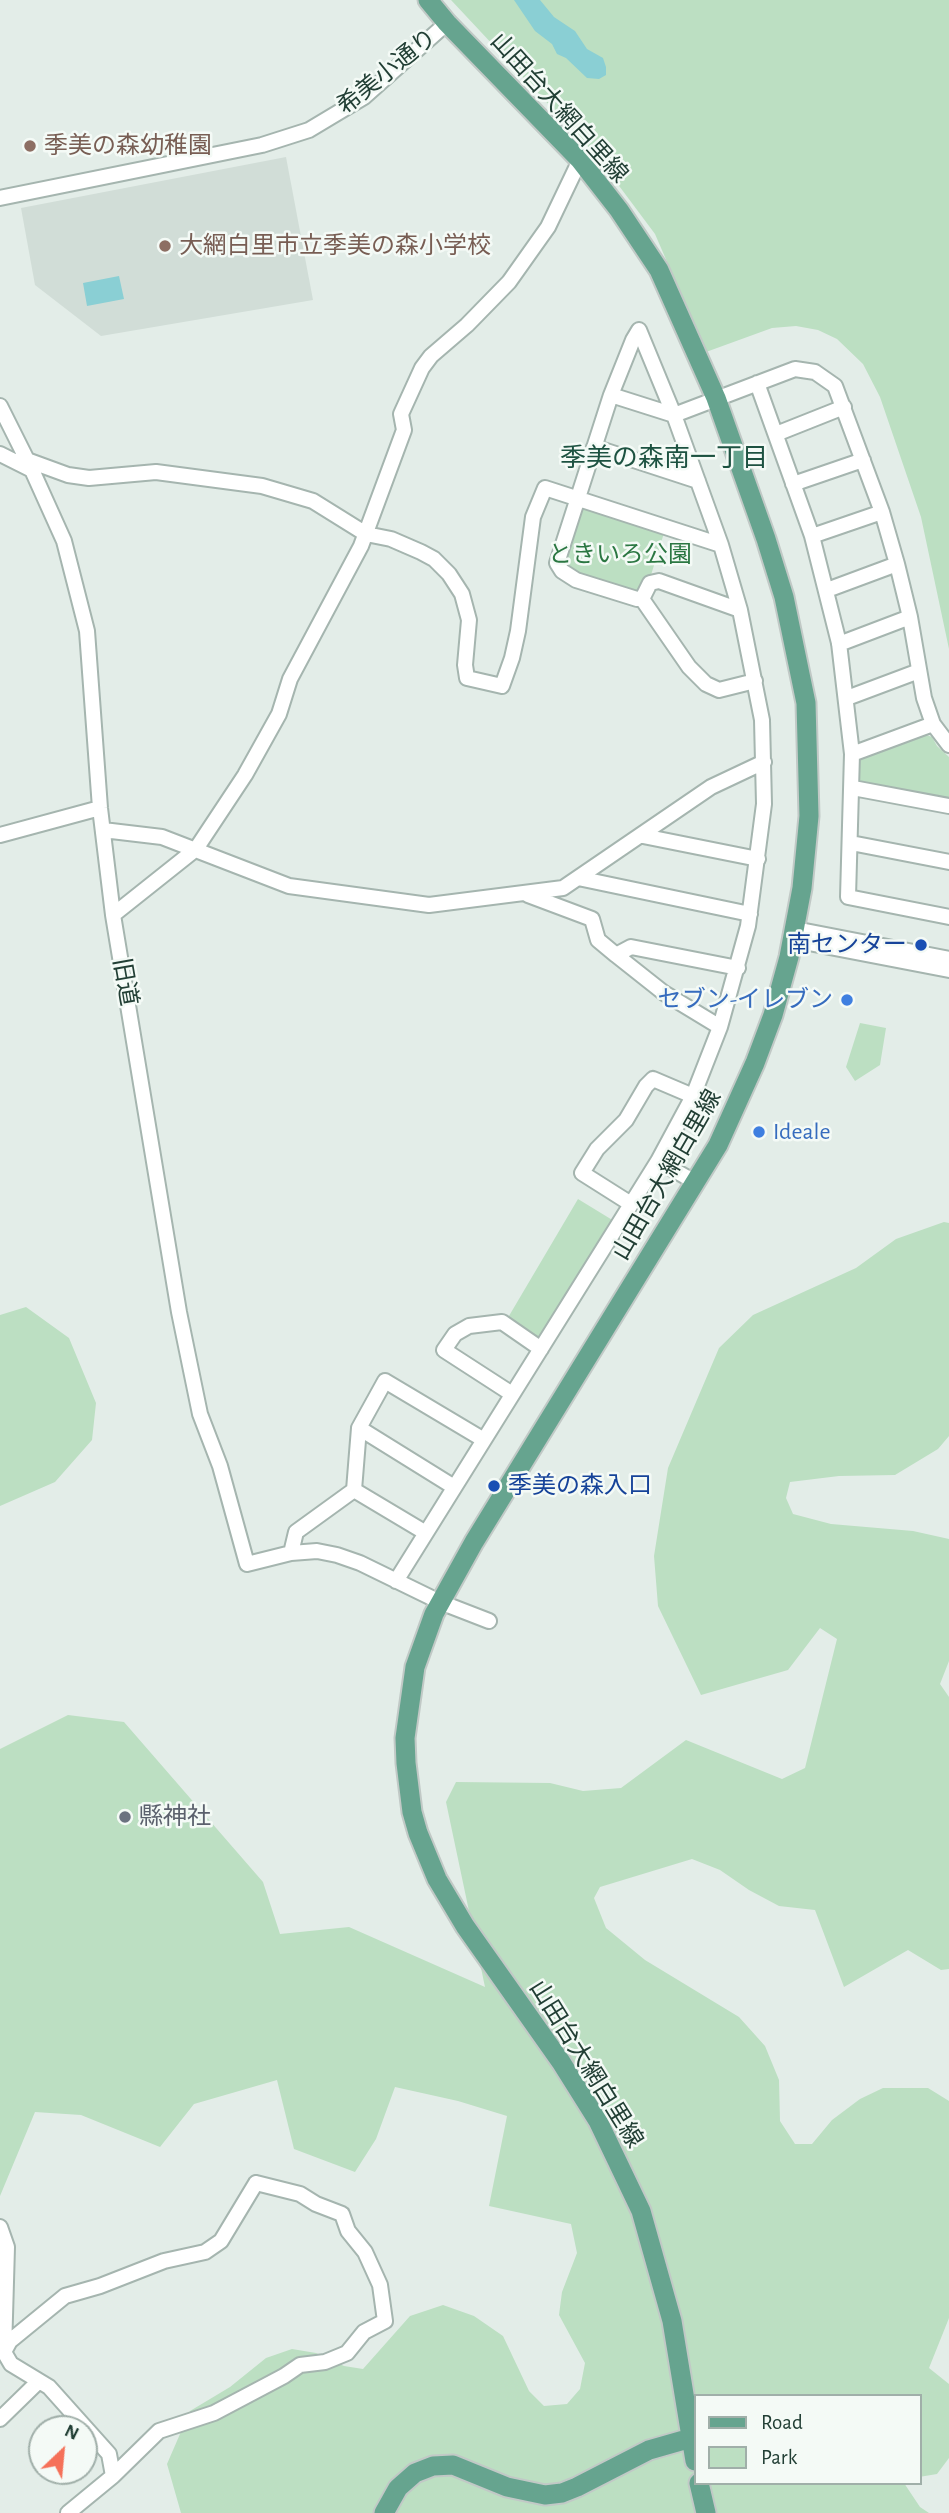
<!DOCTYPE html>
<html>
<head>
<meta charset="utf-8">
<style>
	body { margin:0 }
	#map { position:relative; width:949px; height:2513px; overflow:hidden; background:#e3ede8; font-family:"Alegreya Sans",sans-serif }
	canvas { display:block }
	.legend { position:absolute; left:694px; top:2394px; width:228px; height:91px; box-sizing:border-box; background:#f4faf6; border:2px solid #a0afa9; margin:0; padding:9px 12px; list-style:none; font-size:21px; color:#223f35 }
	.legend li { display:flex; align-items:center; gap:14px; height:35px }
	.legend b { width:35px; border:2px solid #a0afa9 }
	.north { position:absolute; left:28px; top:2415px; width:70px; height:70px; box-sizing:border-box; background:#f4faf6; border:2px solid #a0afa9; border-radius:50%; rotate:26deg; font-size:19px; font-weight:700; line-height:28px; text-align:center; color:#223f35 }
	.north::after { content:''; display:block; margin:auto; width:24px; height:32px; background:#f57159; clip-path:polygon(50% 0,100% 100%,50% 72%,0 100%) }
</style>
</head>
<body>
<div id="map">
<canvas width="949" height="2513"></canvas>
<ul class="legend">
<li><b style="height:9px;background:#66a48f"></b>Road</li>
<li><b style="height:19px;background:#bcdfc2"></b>Park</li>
</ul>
<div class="north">N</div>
</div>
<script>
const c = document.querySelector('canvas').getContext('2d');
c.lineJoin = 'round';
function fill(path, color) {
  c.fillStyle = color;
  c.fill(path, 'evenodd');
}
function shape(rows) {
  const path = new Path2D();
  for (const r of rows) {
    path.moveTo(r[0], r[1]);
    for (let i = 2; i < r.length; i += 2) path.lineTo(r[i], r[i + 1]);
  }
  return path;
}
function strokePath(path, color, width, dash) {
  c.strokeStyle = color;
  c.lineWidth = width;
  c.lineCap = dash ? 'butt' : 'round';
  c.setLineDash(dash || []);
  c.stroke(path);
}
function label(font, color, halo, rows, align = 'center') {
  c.font = font + ' "Alegreya Sans","Noto Sans JP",sans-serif';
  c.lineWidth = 5;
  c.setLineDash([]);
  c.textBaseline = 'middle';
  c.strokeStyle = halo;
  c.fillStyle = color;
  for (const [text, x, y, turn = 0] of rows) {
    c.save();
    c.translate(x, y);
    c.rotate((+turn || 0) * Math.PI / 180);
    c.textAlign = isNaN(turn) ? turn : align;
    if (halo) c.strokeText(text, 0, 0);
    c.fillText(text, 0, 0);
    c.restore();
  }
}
fill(shape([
	[286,157,313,300,101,336,35,285,21,208]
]), '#d1ddd7');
fill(shape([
	[451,0,949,0,949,649,921,517,880,397,863,364,837,339,818,330,796,326,772,328,706,352,655,234,596,155],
	[583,506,664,533,651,575,637,593,573,575,562,564,579,508],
	[924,734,932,737,937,746,949,757,949,802,856,782,856,763,859,759],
	[860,1023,886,1028,880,1065,855,1081,846,1067],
	[578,1199,614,1221,542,1337,537,1339,506,1321],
	[944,1222,949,1223,949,1436,938,1449,895,1475,839,1476,790,1482,786,1498,793,1514,831,1524,913,1531,949,1539,949,1661,940,1684,949,1697,949,1969,941,1970,908,1950,844,1987,815,1910,779,1906,749,1890,720,1870,692,1859,600,1887,594,1898,606,1928,645,1960,739,2017,765,2046,779,2080,780,2121,795,2144,812,2144,832,2120,860,2099,883,2088,928,2088,949,2101,949,2318,929,2368,949,2384,949,2458,937,2474,919,2477,919,2396,695,2396,695,2483,904,2483,920,2507,929,2513,181,2513,167,2464,190,2411,230,2387,266,2358,292,2349,316,2353,344,2366,363,2369,410,2316,443,2305,474,2316,503,2336,529,2391,544,2406,567,2404,580,2389,585,2363,559,2315,562,2292,577,2253,571,2224,489,2206,507,2116,458,2101,395,2087,376,2139,355,2172,294,2149,277,2080,194,2104,160,2147,81,2115,35,2112,0,2196,0,1749,68,1715,124,1722,263,1882,280,1934,349,1927,485,1987,446,1802,456,1782,550,1783,583,1791,621,1788,686,1740,782,1779,805,1768,837,1639,820,1628,788,1670,701,1695,658,1606,654,1556,668,1468,719,1348,753,1315,856,1268,896,1239],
	[26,1307,69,1338,96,1403,92,1440,55,1482,0,1506,0,1315]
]), '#bcdfc2');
fill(shape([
	[514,0,540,0,554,17,575,31,587,49,603,58,606,67,606,75,599,79,587,78,566,58,557,54,552,44,535,31],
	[119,276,124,299,87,306,83,283]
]), '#8acfd4');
const minor = shape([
	[0,198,262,145,309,130,364,97,447,23],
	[757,383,812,536,839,643,852,754,848,897,949,917],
	[611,395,674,415,795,369,815,372,835,386,882,512,897,564,910,617,924,698,933,724,949,745],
	[0,406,32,470,64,541,87,631,100,808,113,915,179,1312,200,1414,220,1466,247,1564,291,1553,317,1551,337,1555,360,1563,440,1602,489,1621],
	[776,434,844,407],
	[594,447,698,481],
	[0,454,32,470],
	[27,460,68,475,89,478,156,472,262,486,313,501,366,534,391,539,421,552,434,559,449,574,462,594,469,620,465,665,467,678,502,686,512,658,518,631,533,517,545,488,721,545],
	[793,484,863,460],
	[812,536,882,512],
	[827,590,897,564],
	[740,610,659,581,650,583,642,599,689,667,706,684,719,690,755,681],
	[839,644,910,617],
	[847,698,919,671],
	[852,754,933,724],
	[853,788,949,806],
	[103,830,162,837,289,886,429,905,563,888,711,787,764,762],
	[0,835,100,808],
	[643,836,758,859],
	[851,843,949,862],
	[578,878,750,914],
	[528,895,592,919,598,940,616,955,664,993,720,1027],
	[113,915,196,849,245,775,279,714,290,679,361,546,404,430,401,414,422,368,431,356,467,325,509,282,548,227,580,160],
	[795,929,949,959],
	[793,940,949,970],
	[616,955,631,947,738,968],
	[658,1161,695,1182],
	[631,1204,582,1173,597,1149,626,1120,646,1086,653,1079,693,1096],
	[512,1394,444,1350,455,1334,469,1326,502,1322,541,1349],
	[359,1428,454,1487],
	[354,1490,426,1533],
	[291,1553,296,1532,354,1490,359,1428,385,1381,484,1440],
	[396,1581,658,1161,693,1096,720,1027,748,926,764,804,762,720,740,610,721,545,674,415,639,330,633,340,611,395,557,563,562,571,576,580,637,599,642,599],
	[256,2183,300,2194,316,2204,342,2214,348,2231,365,2252,380,2285,385,2321,364,2332,347,2353,325,2362,300,2365,284,2376,214,2413,159,2431,113,2476,109,2454,49,2387,11,2364,4,2352,10,2341,65,2296,100,2286,164,2261,205,2252,221,2241,256,2183],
	[0,2227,7,2247,4,2351],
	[0,2419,39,2381],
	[68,2513,113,2476]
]);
const major = shape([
	[428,0,447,23,580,160,619,210,659,270,716,398,766,539,784,597,806,703,809,816,802,888,789,957,773,1015,755,1063,718,1145,474,1542,434,1614,415,1667,405,1738,406,1763,412,1812,418,1833,437,1879,465,1926,561,2062,598,2121,641,2211,672,2321,695,2461],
	[699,2483,706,2513],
	[384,2513,398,2488,415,2473,433,2466,453,2465,507,2487,545,2495,562,2493,577,2487,649,2450,691,2438]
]);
strokePath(minor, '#a5b5af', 18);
strokePath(major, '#c1c9c6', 23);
strokePath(minor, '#fff', 14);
strokePath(major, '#66a48f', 19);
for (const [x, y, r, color] of [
	[30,146,7,"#8d6e63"],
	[165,246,7,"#8d6e63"],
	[921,945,7,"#1a4fb4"],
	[847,1000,7,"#3f7fe0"],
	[759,1132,7,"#3f7fe0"],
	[494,1486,7,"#1a4fb4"],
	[125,1817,7,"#6b7280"]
]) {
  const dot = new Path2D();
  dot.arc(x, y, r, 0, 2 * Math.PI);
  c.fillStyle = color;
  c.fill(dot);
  strokePath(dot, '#f4faf6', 2.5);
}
label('24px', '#223f35', '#f4faf6', [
	["希美小通り",387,72,-39],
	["山田台大網白里線",559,108,48],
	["旧道",125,982,80],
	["山田台大網白里線",667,1175,-60],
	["山田台大網白里線",586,2064,58]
]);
label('24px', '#785e54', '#f4faf6', [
	["季美の森幼稚園",44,146],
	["大網白里市立季美の森小学校",179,246]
], 'left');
label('24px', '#2b7742', '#f4faf6', [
	["ときいろ公園",620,555]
]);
label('24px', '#164399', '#f4faf6', [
	["南センター",907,945],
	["季美の森入口",508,1486,"left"]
], 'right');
label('24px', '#366cbe', '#f4faf6', [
	["セブン-イレブン",833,1000],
	["Ideale",773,1132,"left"]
], 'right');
label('24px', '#5b616d', '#f4faf6', [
	["縣神社",139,1817]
], 'left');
label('26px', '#1d5241', '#f4faf6', [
	["季美の森南一丁目",664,458]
]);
</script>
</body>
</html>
